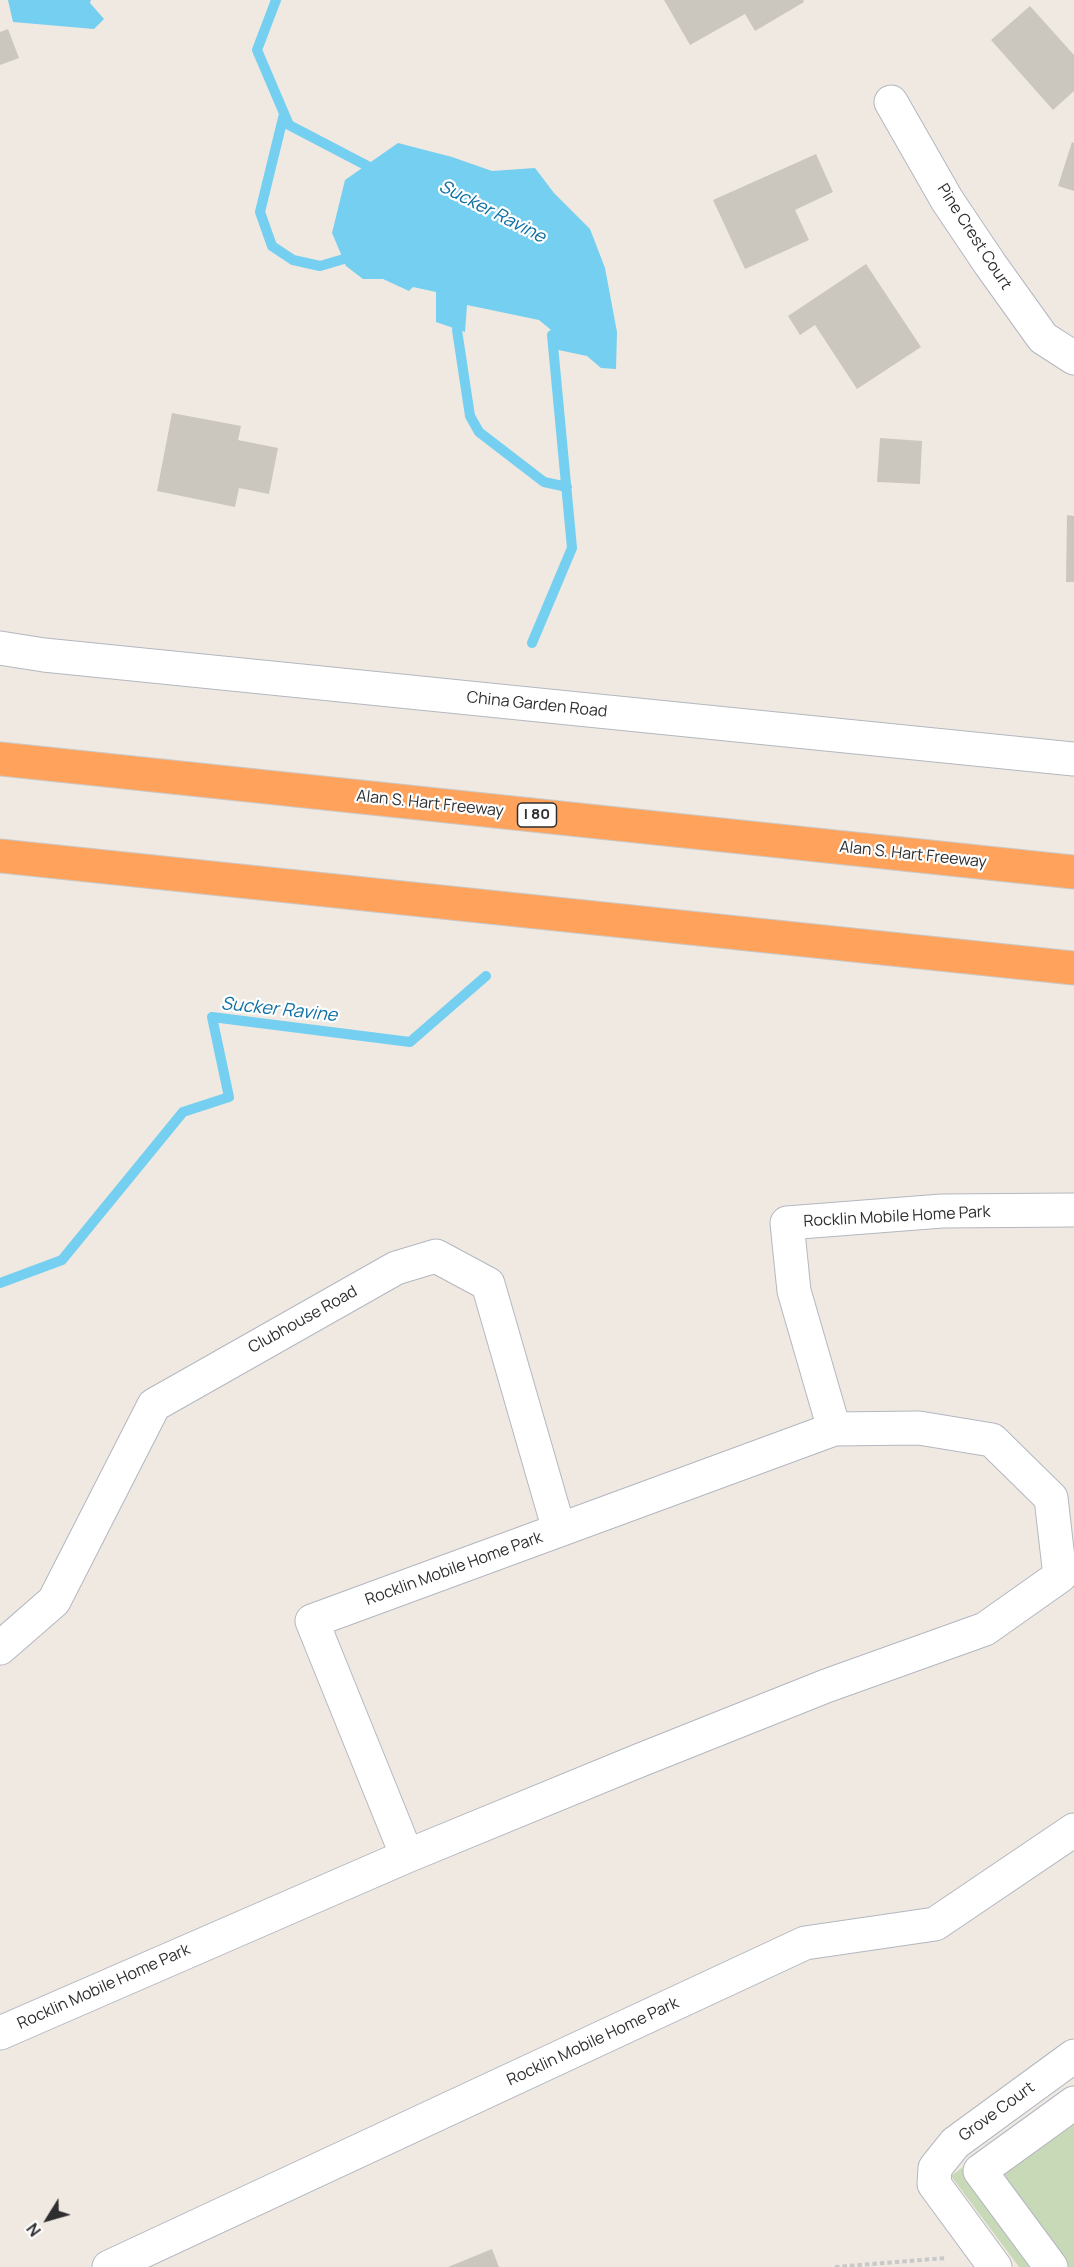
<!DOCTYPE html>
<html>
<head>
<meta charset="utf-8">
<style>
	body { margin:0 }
	#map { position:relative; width:1074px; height:2267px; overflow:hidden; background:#efe9e1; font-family:Manrope,sans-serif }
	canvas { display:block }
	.north { position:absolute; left:18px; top:2189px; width:60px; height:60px; -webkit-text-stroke:4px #fff; paint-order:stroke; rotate:233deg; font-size:16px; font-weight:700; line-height:24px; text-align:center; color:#2e2e2e }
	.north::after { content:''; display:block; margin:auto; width:21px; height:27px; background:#2e2e2e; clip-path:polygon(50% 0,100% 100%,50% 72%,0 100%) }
</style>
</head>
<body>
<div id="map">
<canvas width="1074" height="2267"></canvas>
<div class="north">N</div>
</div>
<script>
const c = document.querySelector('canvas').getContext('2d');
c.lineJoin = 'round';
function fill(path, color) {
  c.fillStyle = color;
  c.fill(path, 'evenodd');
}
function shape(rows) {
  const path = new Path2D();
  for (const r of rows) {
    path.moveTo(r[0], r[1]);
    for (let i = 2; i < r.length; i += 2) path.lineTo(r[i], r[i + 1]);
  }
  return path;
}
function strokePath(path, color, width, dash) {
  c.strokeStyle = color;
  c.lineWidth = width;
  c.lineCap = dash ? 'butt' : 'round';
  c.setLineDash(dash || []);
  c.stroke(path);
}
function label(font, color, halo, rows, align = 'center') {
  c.font = font + ' Manrope,sans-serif';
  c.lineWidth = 4.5;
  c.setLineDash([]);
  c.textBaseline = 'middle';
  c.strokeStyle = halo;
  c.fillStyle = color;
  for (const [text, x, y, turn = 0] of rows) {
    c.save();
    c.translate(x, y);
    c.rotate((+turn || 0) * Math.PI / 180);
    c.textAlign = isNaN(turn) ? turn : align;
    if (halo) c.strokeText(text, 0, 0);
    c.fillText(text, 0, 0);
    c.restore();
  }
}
fill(shape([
	[1074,2085,1074,2267,1019,2267,951,2176]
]), '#c8d9b8');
fill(shape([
	[8,0,91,0,90,3,104,19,94,29,13,22],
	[398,143,452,157,492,171,535,168,554,193,590,229,605,268,617,332,616,369,601,368,587,356,549,348,551,330,539,320,467,305,465,332,436,322,436,292,413,287,409,291,383,279,363,279,346,266,332,233,345,180]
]), '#75cff0');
strokePath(shape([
	[276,0,257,50,289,125,379,172],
	[284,114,260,212,272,246,293,260,320,266,344,259],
	[457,330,470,416,479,432,544,482,567,487],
	[532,643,572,548,552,335],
	[0,1283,62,1260,183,1112,229,1097,212,1017,410,1042,486,976]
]), '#75cff0', 10);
fill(shape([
	[664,0,803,0,804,2,755,31,745,14,690,45],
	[1030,6,1074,55,1074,91,1053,110,991,40],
	[8,29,19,58,0,65,0,32],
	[1072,142,1074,143,1074,191,1058,186],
	[816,154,833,192,795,210,809,240,745,269,713,200],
	[866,264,921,347,857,389,815,325,800,335,788,316],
	[172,413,241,426,238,440,278,448,269,494,239,488,235,507,157,491],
	[880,438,922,441,920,484,877,482],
	[1067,515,1074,516,1074,582,1066,582],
	[492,2249,499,2267,448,2267]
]), '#cbc7bf');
const minor = shape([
	[891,102,947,200,990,264,1043,338,1074,358],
	[0,648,44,655,1074,759],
	[834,1429,794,1291,787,1223,942,1211,1074,1210],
	[0,1648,54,1601,154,1405,396,1268,436,1256,488,1284,559,1530],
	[0,2033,407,1856,638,1761,826,1686,985,1629,1060,1576,1051,1498,992,1440,919,1428,834,1429,312,1621,407,1856],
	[109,2267,805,1943,935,1924,1074,1830],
	[995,2267,934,2184,935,2168,955,2143,1074,2056],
	[1051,2267,980,2171,1074,2103]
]);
const highway = shape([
	[0,759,1074,872],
	[0,856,1074,968]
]);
strokePath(minor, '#b4b7c1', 35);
strokePath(highway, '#c9c9c9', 35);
strokePath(shape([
	[835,2267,946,2258]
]), '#c9c9c9', 4, [4.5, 3]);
strokePath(minor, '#fff', 33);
strokePath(highway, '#ffa35c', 33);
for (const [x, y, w] of [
	[537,815,39]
]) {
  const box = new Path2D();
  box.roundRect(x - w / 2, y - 12, w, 24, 4.5);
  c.fillStyle = '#fff';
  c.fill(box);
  strokePath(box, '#2e2e2e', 1.5);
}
label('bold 15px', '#2e2e2e', null, [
	["I 80",537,815]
]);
label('16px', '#2e2e2e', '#fff', [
	["Pine Crest Court",974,237,57],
	["China Garden Road",537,705,6],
	["Alan S. Hart Freeway",430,804,6],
	["Alan S. Hart Freeway",913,855,6],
	["Rocklin Mobile Home Park",897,1217,-3],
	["Clubhouse Road",303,1320,-29],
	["Rocklin Mobile Home Park",454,1569,-20],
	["Rocklin Mobile Home Park",104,1987,-24],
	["Rocklin Mobile Home Park",593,2042,-25],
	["Grove Court",997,2112,-36]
]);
label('italic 18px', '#0d6fa3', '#fff', [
	["Sucker Ravine",492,212,27],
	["Sucker Ravine",279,1010,6]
]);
</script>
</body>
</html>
